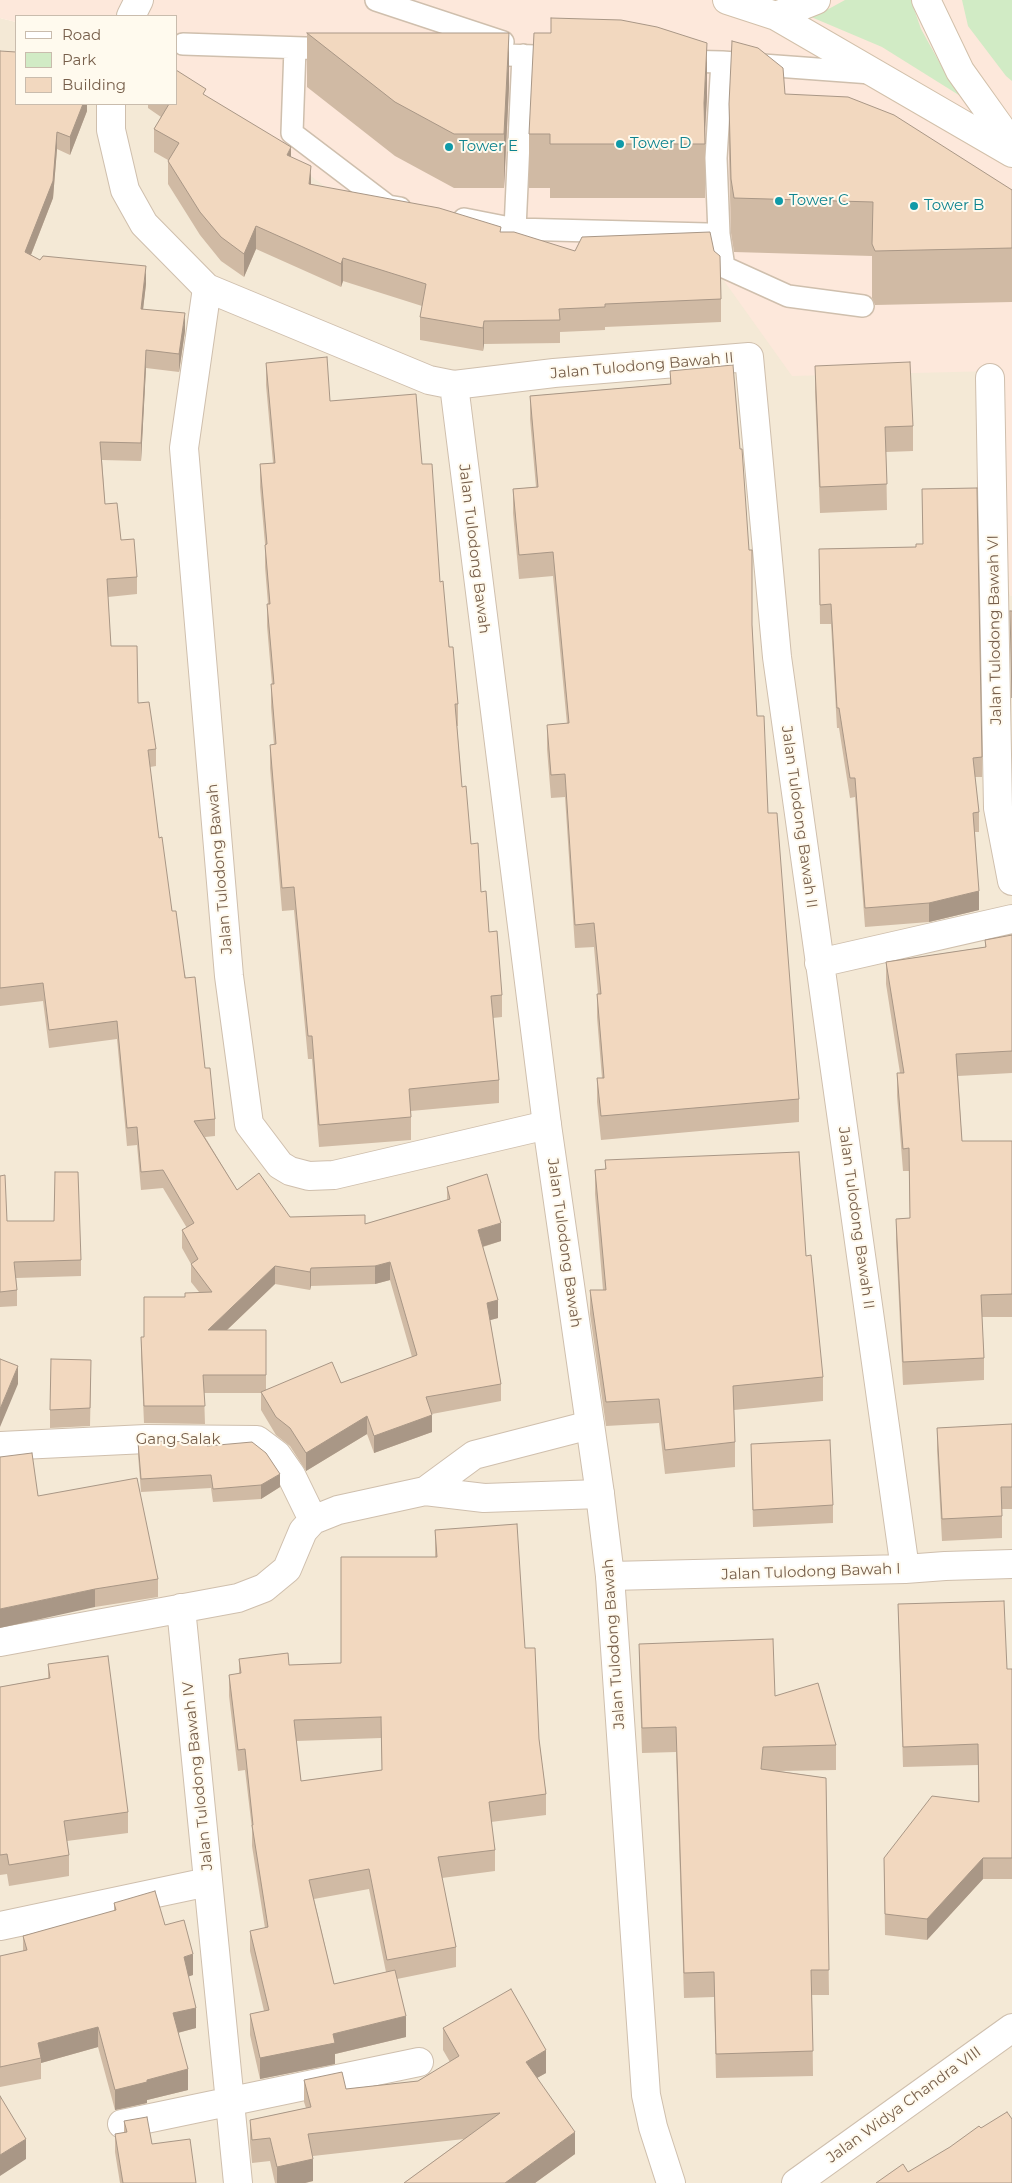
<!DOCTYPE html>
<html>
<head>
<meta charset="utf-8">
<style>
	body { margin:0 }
	#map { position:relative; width:1012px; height:2183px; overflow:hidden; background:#fdf6e7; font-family:Montserrat,sans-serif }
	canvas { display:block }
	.legend { position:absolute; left:15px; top:15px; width:162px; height:90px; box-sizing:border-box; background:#fffaee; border:1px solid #c9bcad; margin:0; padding:6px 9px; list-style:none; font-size:15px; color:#775f4b }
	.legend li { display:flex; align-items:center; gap:10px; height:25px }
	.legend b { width:25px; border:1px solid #c9bcad }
</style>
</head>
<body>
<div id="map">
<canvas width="1012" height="2183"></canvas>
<ul class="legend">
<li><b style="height:6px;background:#fff"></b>Road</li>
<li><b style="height:14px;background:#d1ebc5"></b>Park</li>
<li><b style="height:14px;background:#f2d8bf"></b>Building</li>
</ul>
</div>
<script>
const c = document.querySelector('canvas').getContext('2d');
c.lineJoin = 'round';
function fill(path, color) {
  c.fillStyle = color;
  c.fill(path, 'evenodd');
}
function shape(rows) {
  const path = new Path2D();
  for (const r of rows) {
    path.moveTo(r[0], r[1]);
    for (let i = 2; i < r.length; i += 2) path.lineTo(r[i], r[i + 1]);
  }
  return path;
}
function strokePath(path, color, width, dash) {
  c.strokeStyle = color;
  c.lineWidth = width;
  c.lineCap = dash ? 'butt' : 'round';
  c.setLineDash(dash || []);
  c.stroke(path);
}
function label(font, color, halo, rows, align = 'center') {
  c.font = font + ' Montserrat,sans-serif';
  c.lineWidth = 4;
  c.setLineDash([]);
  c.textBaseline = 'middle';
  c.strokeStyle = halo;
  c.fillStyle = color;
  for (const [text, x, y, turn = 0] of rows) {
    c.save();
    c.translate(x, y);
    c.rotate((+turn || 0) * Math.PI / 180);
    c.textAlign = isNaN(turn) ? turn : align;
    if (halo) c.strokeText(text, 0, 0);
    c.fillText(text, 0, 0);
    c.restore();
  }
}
fill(shape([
	[0,18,16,22,16,104,176,104,702,250,995,371,1010,595,1012,596,1012,2183,0,2183]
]), '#f4e9d6');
fill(shape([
	[0,0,1012,0,1012,596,1010,596,994,371,792,376,702,250,515,251,342,199,176,77,176,16,16,16,16,22,0,18]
]), '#fde8db');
fill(shape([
	[845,0,911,0,921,29,942,67,962,97,882,47,804,14,823,12],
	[962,0,1012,0,1012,81,1006,76,968,26]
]), '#d1ebc5');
const service = shape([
	[376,0,503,42],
	[183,44,335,49],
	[295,48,292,133,388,206,400,208],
	[480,54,562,57],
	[680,61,722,62],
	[464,219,515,229,523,55],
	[515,229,707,234],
	[863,306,788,296,724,267,719,234,716,158,722,62,871,73]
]);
const minor = shape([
	[207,288,184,448,229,976,249,1124,280,1165,290,1171,309,1176,334,1175,547,1125],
	[990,378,998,808,1012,881],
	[454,385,554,373,749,357,777,657,905,1569],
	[819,963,1012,919],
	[0,1446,146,1439,257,1440,277,1455,291,1475,313,1520],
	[425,1491,474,1455,590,1425],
	[610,1576,905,1569,945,1566,1012,1564],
	[181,1608,238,2183],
	[0,1642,238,1598,264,1588,287,1569,303,1531,313,1520,338,1510,425,1491,484,1498,600,1494],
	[0,1926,208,1882],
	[122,2124,419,2062]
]);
const tertiary = shape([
	[131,16,139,0],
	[111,104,111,130,125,190,144,224,207,288,429,380,454,385,547,1125,600,1494,610,1576,646,2095,653,2127,671,2183],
	[796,2183,1012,2028]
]);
const secondary = shape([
	[727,0,776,16,1012,153],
	[926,0,960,71,1012,144],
	[776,16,816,0]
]);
strokePath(service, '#cfbfad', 24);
strokePath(minor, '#cfbfad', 30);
strokePath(tertiary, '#cfbfad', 30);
strokePath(secondary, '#d2c0aa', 30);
strokePath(service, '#fff', 21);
strokePath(minor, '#fff', 28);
strokePath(tertiary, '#fff', 28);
strokePath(secondary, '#fff', 28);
fill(shape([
	[307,33,509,87,504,188,454,188,395,156,307,87],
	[0,51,16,104,87,104,87,111,70,155,57,149,53,198,31,255,40,260,146,284,143,309,185,331,179,372,146,368,141,461,102,460,105,504,121,540,137,577,137,594,108,597,111,646,138,703,156,749,156,766,150,767,159,838,172,911,215,1119,215,1136,205,1137,237,1190,290,1217,365,1224,447,1200,447,1187,501,1241,483,1247,498,1318,490,1320,501,1384,501,1401,432,1414,432,1432,374,1453,367,1434,306,1471,290,1446,276,1435,261,1410,261,1393,204,1393,205,1424,144,1423,141,1355,141,1337,144,1337,185,1297,199,1292,191,1282,191,1264,182,1248,182,1230,187,1228,163,1188,141,1190,137,1145,127,1146,117,1039,49,1048,43,1001,0,1006],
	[390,1280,412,1357,341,1383,266,1390,266,1330,227,1330,275,1284,310,1290,311,1286,375,1284],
	[785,94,1012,190,1012,302,875,305,872,298,872,256,734,252,731,233,729,158,729,104],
	[206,96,291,157,311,184,501,232,721,299,721,322,605,327,605,330,560,332,560,343,484,344,483,351,420,340,420,317,422,306,343,281,341,287,256,249,244,277,221,261,200,235,168,184,168,160,154,152,154,129,161,117,148,108,148,104,176,104],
	[707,97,705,137,705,198,550,198,550,188,529,188,529,134],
	[266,363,330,401,422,464,458,704,458,726,457,726,462,787,471,844,502,995,502,1017,493,1018,499,1080,499,1103,411,1111,411,1140,319,1147,312,1059,308,1059,294,910,282,911,270,768,270,745,274,745,271,707,271,684,272,684,267,626,267,604,268,604,265,567,265,544,260,487,260,464,273,463,266,385],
	[815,366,913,426,913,451,886,452,887,510,820,513,815,392],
	[670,371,752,625,757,716,768,813,799,1099,799,1122,601,1140,597,1102,597,1078,602,1078,597,1017,597,994,598,994,594,947,575,948,565,797,551,798,547,749,547,725,567,724,553,576,519,579,513,513,513,489,536,487,530,419,530,396,670,384],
	[922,489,982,757,982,777,975,777,979,812,979,832,975,832,979,910,929,922,865,927,855,797,850,798,839,728,837,728,831,624,820,624,819,549,916,547,923,544],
	[1012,935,1012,1073,958,1076,962,1141,1012,1141,1012,1317,982,1317,984,1358,984,1380,903,1385,896,1241,896,1219,910,1218,909,1171,903,1171,897,1096,897,1073,900,1073,886,984,886,962,985,947,985,940],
	[605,1160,806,1256,823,1377,823,1401,734,1410,735,1442,735,1467,665,1474,659,1423,606,1426,590,1314,590,1290,603,1290,595,1194,595,1170,605,1169],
	[0,1176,7,1221,81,1260,81,1276,16,1278,17,1290,17,1306,0,1307],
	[91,1378,90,1426,50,1428,50,1410],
	[1012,1424,1012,1509,1002,1509,1002,1538,942,1541,937,1450,937,1428],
	[138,1442,207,1446,280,1487,261,1499,213,1502,211,1488,141,1492,138,1455],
	[751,1444,833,1505,833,1523,753,1527],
	[38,1496,158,1579,158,1597,95,1607],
	[435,1530,525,1648,539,1739,546,1794,546,1815,491,1822,495,1850,495,1871,442,1878,456,1947,456,1967,397,1979,406,2037,335,2054,335,2064,260,2079,250,2035,250,2014,264,2011,250,1951,250,1931,265,1928,252,1846,252,1829,245,1770,238,1771,229,1696,229,1675,239,1674,239,1659,289,1665,341,1663,435,1557],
	[381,1738,382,1770,301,1781,296,1741],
	[369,1889,386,1972,334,1984,314,1899],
	[898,1604,1007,1669,1012,1669,1012,1879,983,1879,927,1940,885,1935,884,1858,978,1802,978,1765,903,1767],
	[639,1644,775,1696,836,1745,836,1770,779,1771,826,1778,829,1995,812,1995,813,2076,716,2078,714,1997,684,1998,676,1752,642,1753,639,1668],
	[48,1664,128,1812,128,1833,67,1841,69,1855,69,1876,9,1886,7,1874,0,1875,0,1687,48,1678],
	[114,1903,165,1925,193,1975,188,1976,196,2028,178,2033,188,2090,147,2100,147,2103,115,2110,98,2047,41,2063,41,2079,0,2087,0,1956,23,1951,23,1936,114,1911],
	[443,2028,546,2073,537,2078,575,2154,535,2183,404,2183,464,2139,313,2156,313,2181,305,2183,275,2183,270,2161,252,2163,250,2142,250,2120,306,2108,304,2102,304,2080,346,2089,418,2081,450,2062,443,2050],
	[124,2121,152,2144,196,2183,120,2183,115,2152,115,2134,124,2133]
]), '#d0baa4');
fill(shape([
	[509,33,509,87,504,188,504,134],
	[707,43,707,97,704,144,704,103],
	[83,104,87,104,87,111,70,155,70,137],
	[57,132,57,149,53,198,25,270,25,252],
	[291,147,291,170,287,155],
	[311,166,311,189,309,184],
	[256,226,256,249,244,277,244,254],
	[343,258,343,281,341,287,341,264],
	[146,266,146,284,141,327,141,309],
	[185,313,185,331,179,372,179,354],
	[484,321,484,344,483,351,483,328],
	[146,350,146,368,141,461,141,443],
	[979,891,979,910,929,922,929,903],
	[501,1223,501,1241,478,1248,478,1230],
	[390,1262,390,1280,375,1284,375,1266],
	[275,1266,275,1284,208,1348,208,1330],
	[311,1268,311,1286,310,1290,310,1272],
	[498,1300,498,1318,487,1321,487,1303],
	[18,1366,18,1384,0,1427,0,1409],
	[432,1415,432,1432,374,1453,374,1436],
	[367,1416,367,1434,306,1471,306,1453],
	[280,1474,280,1487,261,1499,261,1485],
	[95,1589,95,1607,0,1628,0,1609],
	[983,1858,983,1879,927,1940,927,1919],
	[193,1954,193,1975,184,1978,184,1957],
	[196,2008,196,2028,173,2034,173,2013],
	[406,2016,406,2037,335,2054,335,2064,260,2079,260,2058,333,2034],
	[98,2027,98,2047,41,2063,41,2058,38,2043],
	[546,2050,546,2073,526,2084,526,2062],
	[188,2069,188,2090,147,2100,147,2103,115,2110,115,2090,147,2080],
	[575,2132,575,2154,535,2183,505,2183],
	[26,2139,26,2159,0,2176,0,2155],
	[313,2159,313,2181,305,2183,277,2183,277,2167]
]), '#a99786');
const building = shape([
	[551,18,621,20,657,27,707,43,704,103,705,144,550,144,550,134,529,134,534,33,551,33,551,18],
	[307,33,509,33,504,134,454,134,395,102,307,33],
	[732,41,758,48,783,68,785,94,848,97,894,115,1012,190,1012,248,875,251,872,244,873,202,734,198,731,179,729,104,732,41],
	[0,51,16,52,16,104,83,104,70,137,57,132,53,181,25,252,40,260,43,256,146,266,141,309,185,313,179,354,146,350,141,443,100,442,105,504,117,503,121,540,134,539,137,577,107,579,111,646,137,646,138,703,149,702,156,749,148,750,159,838,162,837,172,911,176,911,185,978,195,977,205,1068,210,1068,215,1119,194,1121,237,1190,259,1173,290,1217,365,1215,365,1224,450,1199,447,1187,487,1174,501,1223,478,1230,498,1300,487,1303,501,1384,426,1397,432,1415,374,1436,367,1416,306,1453,290,1428,276,1417,261,1392,332,1362,341,1383,417,1355,390,1262,375,1266,311,1268,310,1272,275,1266,208,1330,266,1330,266,1375,203,1375,205,1406,144,1406,141,1337,144,1337,144,1297,185,1297,185,1293,212,1292,191,1264,198,1259,182,1230,194,1223,163,1170,141,1172,137,1127,127,1128,117,1021,49,1030,43,983,0,988,0,51],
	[176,70,206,89,203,94,291,147,287,155,311,166,309,184,439,208,501,227,500,232,514,232,575,251,582,237,710,232,714,251,720,256,721,299,605,304,605,307,559,309,560,320,484,321,483,328,420,317,426,284,343,258,341,264,256,226,244,254,221,237,200,212,168,161,179,143,154,129,169,104,176,104,176,70],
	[327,357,330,401,416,394,422,464,432,464,440,582,443,581,449,647,453,647,458,704,455,704,462,787,466,786,471,844,478,843,481,892,486,891,489,932,497,931,502,995,491,996,499,1080,409,1089,411,1117,319,1125,312,1036,308,1036,294,887,282,888,270,745,276,744,271,684,274,684,267,604,270,604,265,545,267,544,260,464,275,463,266,363,327,357],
	[910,362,913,426,885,427,887,484,820,487,815,366,910,362],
	[733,365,740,449,742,449,749,550,752,550,752,625,757,716,764,716,768,813,777,813,799,1099,601,1116,597,1078,604,1078,597,994,601,994,594,923,575,925,565,774,551,775,547,725,569,723,553,552,519,555,513,489,538,487,530,396,671,384,670,371,733,365],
	[977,488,982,757,973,758,979,812,973,813,979,891,929,903,865,908,855,778,850,778,839,708,837,708,831,604,820,605,819,549,916,547,916,544,923,544,922,489,977,488],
	[1010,611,1012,611,1012,698,1010,611],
	[1012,935,1012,1051,956,1054,962,1141,1012,1141,1012,1294,981,1295,984,1358,903,1362,896,1219,910,1218,909,1148,903,1149,897,1073,904,1073,886,962,986,947,985,940,1012,935],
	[799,1152,806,1256,811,1255,823,1377,733,1386,735,1442,665,1450,659,1399,606,1402,590,1290,606,1290,595,1170,606,1169,605,1160,799,1152],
	[55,1172,78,1172,81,1260,14,1262,17,1290,0,1292,0,1176,5,1175,7,1221,54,1221,55,1172],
	[0,1359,18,1366,0,1409,0,1359],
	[51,1359,91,1360,90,1408,50,1410,51,1359],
	[1012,1424,1012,1487,1001,1487,1002,1516,942,1519,937,1428,1012,1424],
	[830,1440,833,1505,753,1510,751,1444,830,1440],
	[146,1441,207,1442,207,1446,252,1442,266,1453,280,1474,261,1485,213,1489,211,1475,141,1479,138,1442,146,1441],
	[32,1453,38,1496,137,1478,158,1579,95,1589,0,1609,0,1457,32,1453],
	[517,1524,525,1648,535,1648,539,1739,546,1794,489,1802,495,1850,438,1857,456,1947,387,1960,369,1869,309,1880,334,1984,395,1970,406,2016,333,2034,335,2043,260,2058,250,2014,269,2010,250,1931,268,1927,252,1825,253,1825,245,1749,238,1750,229,1675,241,1673,239,1659,288,1653,289,1665,341,1663,341,1557,437,1557,435,1530,517,1524],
	[381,1717,382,1770,301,1781,294,1720,381,1717],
	[1004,1601,1007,1669,1012,1669,1012,1858,983,1858,927,1919,885,1914,884,1858,932,1796,979,1802,978,1744,903,1747,898,1604,1004,1601],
	[773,1639,775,1696,818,1683,836,1745,763,1747,761,1769,826,1778,829,1970,811,1970,813,2051,716,2054,714,1972,684,1973,676,1727,642,1728,639,1644,773,1639],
	[108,1656,128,1812,64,1821,69,1855,9,1865,7,1854,0,1855,0,1687,50,1678,48,1664,108,1656],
	[155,1891,165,1925,184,1920,193,1954,184,1957,196,2008,173,2013,188,2069,147,2080,147,2082,115,2090,98,2027,38,2043,41,2058,0,2067,0,1956,27,1950,23,1936,116,1910,114,1903,155,1891],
	[511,1989,546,2050,526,2062,575,2132,505,2183,404,2183,500,2113,308,2134,313,2159,277,2167,270,2138,252,2140,250,2120,311,2107,304,2080,342,2072,346,2089,418,2081,459,2056,443,2028,511,1989],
	[0,2096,26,2139,0,2155,0,2096],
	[1007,2112,1012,2119,1012,2183,876,2183,903,2164,908,2172,950,2147,979,2126,981,2128,1007,2112],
	[147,2117,152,2144,190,2139,196,2183,123,2183,115,2134,127,2132,124,2121,147,2117]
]);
fill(building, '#f2d8bf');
strokePath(building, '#a99786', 1);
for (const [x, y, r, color] of [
	[620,144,5,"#0f9aa8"],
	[449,147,5,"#0f9aa8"],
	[779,201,5,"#0f9aa8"],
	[914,206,5,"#0f9aa8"]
]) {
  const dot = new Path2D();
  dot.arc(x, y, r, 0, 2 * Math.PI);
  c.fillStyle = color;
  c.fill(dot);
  strokePath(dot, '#fffaee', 2);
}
label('15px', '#0d838f', '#fffaee', [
	["Tower D",630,144],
	["Tower E",459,147],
	["Tower C",789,201],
	["Tower B",924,206]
], 'left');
label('15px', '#775f4b', '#fffaee', [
	["Jalan Tulodong Bawah II",642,366,-5],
	["Jalan Tulodong Bawah",474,549,83],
	["Jalan Tulodong Bawah VI",995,630,-91],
	["Jalan Tulodong Bawah II",799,817,82],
	["Jalan Tulodong Bawah",220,869,-95],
	["Jalan Tulodong Bawah II",856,1218,82],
	["Jalan Tulodong Bawah",564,1243,82],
	["Gang Salak",178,1440],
	["Jalan Tulodong Bawah I",811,1572,-2],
	["Jalan Tulodong Bawah",614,1644,-94],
	["Jalan Tulodong Bawah IV",198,1776,-96],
	["Jalan Widya Chandra VIII",904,2105,-36]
]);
</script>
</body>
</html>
